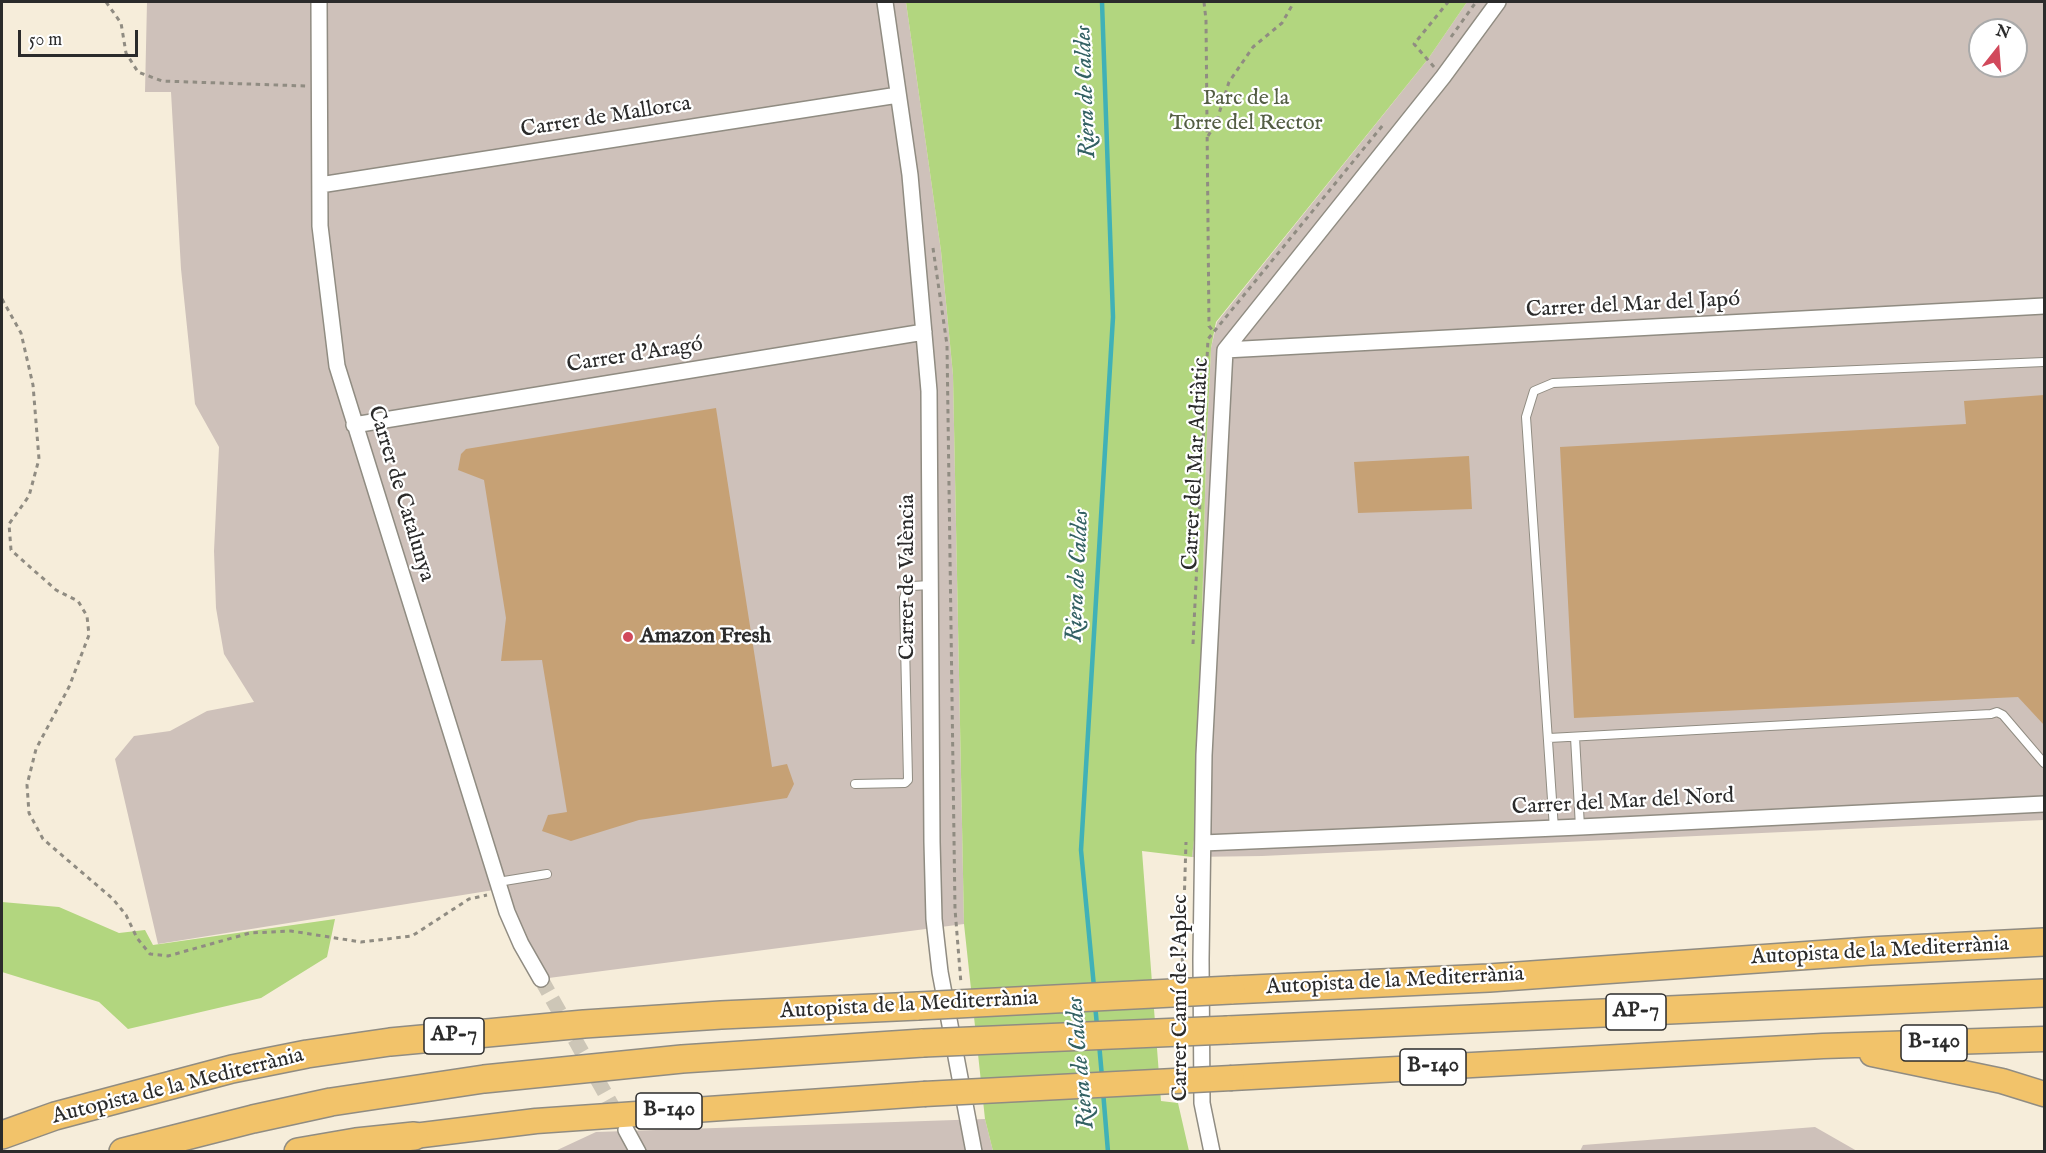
<!DOCTYPE html>
<html>
<head>
<meta charset="utf-8">
<style>
	body { margin:0 }
	#map { position:relative; width:2046px; height:1153px; overflow:hidden; background:#f6edda; font-family:"IM FELL English",serif }
	canvas { display:block }
	.frame { position:absolute; inset:0; border:3px solid #2b2b2b; pointer-events:none }
	.north { position:absolute; left:1968px; top:18px; width:60px; height:60px; box-sizing:border-box; background:#fff; border:2px solid #aaa; border-radius:50%; rotate:17deg; font-size:16px; font-weight:700; line-height:24px; text-align:center; color:#2b2b2b }
	.north::after { content:''; display:block; margin:auto; width:21px; height:27px; background:#d1495b; clip-path:polygon(50% 0,100% 100%,50% 72%,0 100%) }
	.scale { position:absolute; left:18px; top:30px; width:120px; height:27px; box-sizing:border-box; border:3px solid #2b2b2b; border-top:0; padding-left:8px; font-size:18px; line-height:21px; white-space:nowrap; color:#2b2b2b; -webkit-text-stroke:4px #fff; paint-order:stroke }
</style>
</head>
<body>
<div id="map">
<canvas width="2046" height="1153"></canvas>
<div class="frame"></div>
<div class="north">N</div>
<div class="scale">50 m</div>
</div>
<script>
const c = document.querySelector('canvas').getContext('2d');
c.lineJoin = 'round';
function fill(path, color) {
  c.fillStyle = color;
  c.fill(path, 'evenodd');
}
function shape(rows) {
  const path = new Path2D();
  for (const r of rows) {
    path.moveTo(r[0], r[1]);
    for (let i = 2; i < r.length; i += 2) path.lineTo(r[i], r[i + 1]);
  }
  return path;
}
function strokePath(path, color, width, dash) {
  c.strokeStyle = color;
  c.lineWidth = width;
  c.lineCap = dash ? 'butt' : 'round';
  c.setLineDash(dash || []);
  c.stroke(path);
}
function label(font, color, halo, rows, align = 'center') {
  c.font = font + ' "IM FELL English",serif';
  c.lineWidth = 4.5;
  c.setLineDash([]);
  c.textBaseline = 'middle';
  c.strokeStyle = halo;
  c.fillStyle = color;
  for (const [text, x, y, turn = 0] of rows) {
    c.save();
    c.translate(x, y);
    c.rotate((+turn || 0) * Math.PI / 180);
    c.textAlign = isNaN(turn) ? turn : align;
    if (halo) c.strokeText(text, 0, 0);
    c.fillText(text, 0, 0);
    c.restore();
  }
}
fill(shape([
	[147,2,906,2,941,251,953,375,964,924,541,979,500,889,158,944,115,759,134,736,170,731,207,711,254,702,224,654,216,608,214,551,219,447,195,404,181,269,171,92,145,92],
	[1467,2,2044,2,2044,820,1262,856,1192,857,1197,814,1206,456,1211,348,1217,322,1428,59],
	[1980,30,2016,30,2016,66,1980,66],
	[985,1119,993,1151,553,1152,596,1132],
	[1815,1127,1857,1151,1580,1151,1583,1145]
]), '#cec1ba');
fill(shape([
	[906,2,1467,2,1428,59,1216,322,1211,348,1206,456,1197,814,1192,857,1142,851,1161,1101,1178,1103,1189,1151,993,1151,985,1119,964,924,953,375,941,251],
	[2,902,59,907,119,933,145,930,153,945,335,919,327,957,261,998,128,1029,99,1002,2,972]
]), '#b2d67f');
strokePath(shape([
	[1094,987,1081,850,1113,317,1102,2],
	[1095,1004,1097,1026],
	[1099,1043,1102,1077],
	[1103,1091,1108,1152]
]), '#40b1b7', 4.5);
fill(shape([
	[2044,395,2044,725,2018,697,1574,718,1560,447,1966,424,1964,401],
	[716,408,772,767,787,764,794,784,787,798,639,820,571,841,542,831,548,815,567,812,542,660,501,661,506,618,484,480,458,470,461,454,466,449],
	[1469,456,1472,509,1358,513,1354,462]
]), '#c6a175');
strokePath(shape([
	[541,979,620,1120]
]), '#cdc6b7', 15, [15, 8]);
const service = shape([
	[1575,737,1580,827],
	[1549,738,1991,714,1997,712,2003,715,2044,763],
	[855,784,905,783,908,780,904,598,906,592,913,586,930,585],
	[1554,829,1526,417,1534,391,1553,383,2044,362],
	[498,882,547,874]
]);
const minor = shape([
	[319,2,320,226,337,366,507,912,521,944,541,979],
	[885,2,910,175,929,391,932,842,934,919,940,972,974,1152],
	[320,185,898,95],
	[1225,350,2044,306],
	[354,425,924,332],
	[1203,843,1580,827,2044,804],
	[626,1130,638,1152],
	[1212,1152,1202,1103,1201,959,1204,755,1225,350,1443,77,1498,2]
]);
const trunk = shape([
	[1872,1054,2002,1081,2044,1094],
	[1232,1078,1823,1046,2044,1039],
	[397,1140,414,1136,536,1121,924,1094]
]);
const motorway = shape([
	[1231,990,1489,978,1870,951,2044,942],
	[1228,1030,2044,993],
	[2,1135,55,1116,232,1069,307,1054,390,1042,584,1024,721,1015,918,1006],
	[123,1152,253,1119,331,1102,484,1079,682,1059,923,1043],
	[298,1152,356,1142,414,1136]
]);
strokePath(service, '#908c82', 10);
strokePath(minor, '#908c82', 18);
strokePath(trunk, '#908c82', 27);
strokePath(motorway, '#908c82', 30);
strokePath(shape([
	[106,2,121,23,126,53,138,72,162,81,306,86],
	[1204,2,1206,20,1209,326,1213,331],
	[1451,37,1476,2],
	[1434,67,1414,44,1448,2],
	[1208,136,1216,123,1229,82,1253,47,1282,23,1294,2],
	[933,248,947,345,955,909,961,984],
	[2,299,21,333,33,385,39,459,29,496,9,524,11,550,56,590,78,601,87,616,89,635,69,687,36,749,27,785,29,813,43,839,113,899,126,915,137,938,150,954,168,956,250,933,291,931,361,942,412,936,469,899,487,895],
	[1193,644,1208,339,1383,125],
	[1182,971,1186,842]
]), '#908c82', 3, [4.5, 4.5]);
strokePath(service, '#fff', 8);
strokePath(minor, '#fff', 15);
strokePath(trunk, '#f2c36a', 24);
strokePath(motorway, '#f2c36a', 27);
const trunkBridge = shape([
	[924,1094,1232,1078]
]);
const motorwayBridge = shape([
	[918,1006,1231,990],
	[923,1043,1228,1030]
]);
strokePath(trunkBridge, '#908c82', 27, []);
strokePath(motorwayBridge, '#908c82', 30, []);
strokePath(trunkBridge, '#f2c36a', 24);
strokePath(motorwayBridge, '#f2c36a', 27);
for (const [x, y, r, color] of [
	[628,637,6,"#d1495b"]
]) {
  const dot = new Path2D();
  dot.arc(x, y, r, 0, 2 * Math.PI);
  c.fillStyle = color;
  c.fill(dot);
  strokePath(dot, '#fff', 2);
}
for (const [x, y, w] of [
	[1636,1012,60],
	[454,1036,60],
	[1934,1043,66],
	[1433,1067,66],
	[669,1111,66]
]) {
  const box = new Path2D();
  box.roundRect(x - w / 2, y - 18, w, 36, 4.5);
  c.fillStyle = '#fff';
  c.fill(box);
  strokePath(box, '#2b2b2b', 1.5);
}
label('bold 21px', '#2b2b2b', null, [
	["AP-7",1636,1012],
	["AP-7",454,1036],
	["B-140",1934,1043],
	["B-140",1433,1067],
	["B-140",669,1111]
]);
label('22px', '#545e44', '#fff', [
	["Parc de la",1246,99],
	["Torre del Rector",1246,124]
]);
label('22px', '#2b2b2b', '#fff', [
	["Carrer de Mallorca",606,118,-9],
	["Carrer del Mar del Japó",1633,306,-3],
	["Carrer d'Aragó",635,356,-9],
	["Carrer del Mar Adriàtic",1197,464,-87],
	["Carrer de Catalunya",400,494,73],
	["Carrer de València",908,577,-90],
	["Carrer del Mar del Nord",1623,803,-3],
	["Autopista de la Mediterrània",1880,952,-3],
	["Autopista de la Mediterrània",1395,982,-3],
	["Carrer Camí de l'Aplec",1181,998,-90],
	["Autopista de la Mediterrània",909,1006,-3],
	["Autopista de la Mediterrània",178,1087,-14]
]);
label('bold 22px', '#2b2b2b', '#fff', [
	["Amazon Fresh",640,637]
], 'left');
label('italic 24px', '#336163', '#fff', [
	["Riera de Caldes",1087,92,-92],
	["Riera de Caldes",1079,576,-87],
	["Riera de Caldes",1082,1063,-95]
]);
</script>
</body>
</html>
